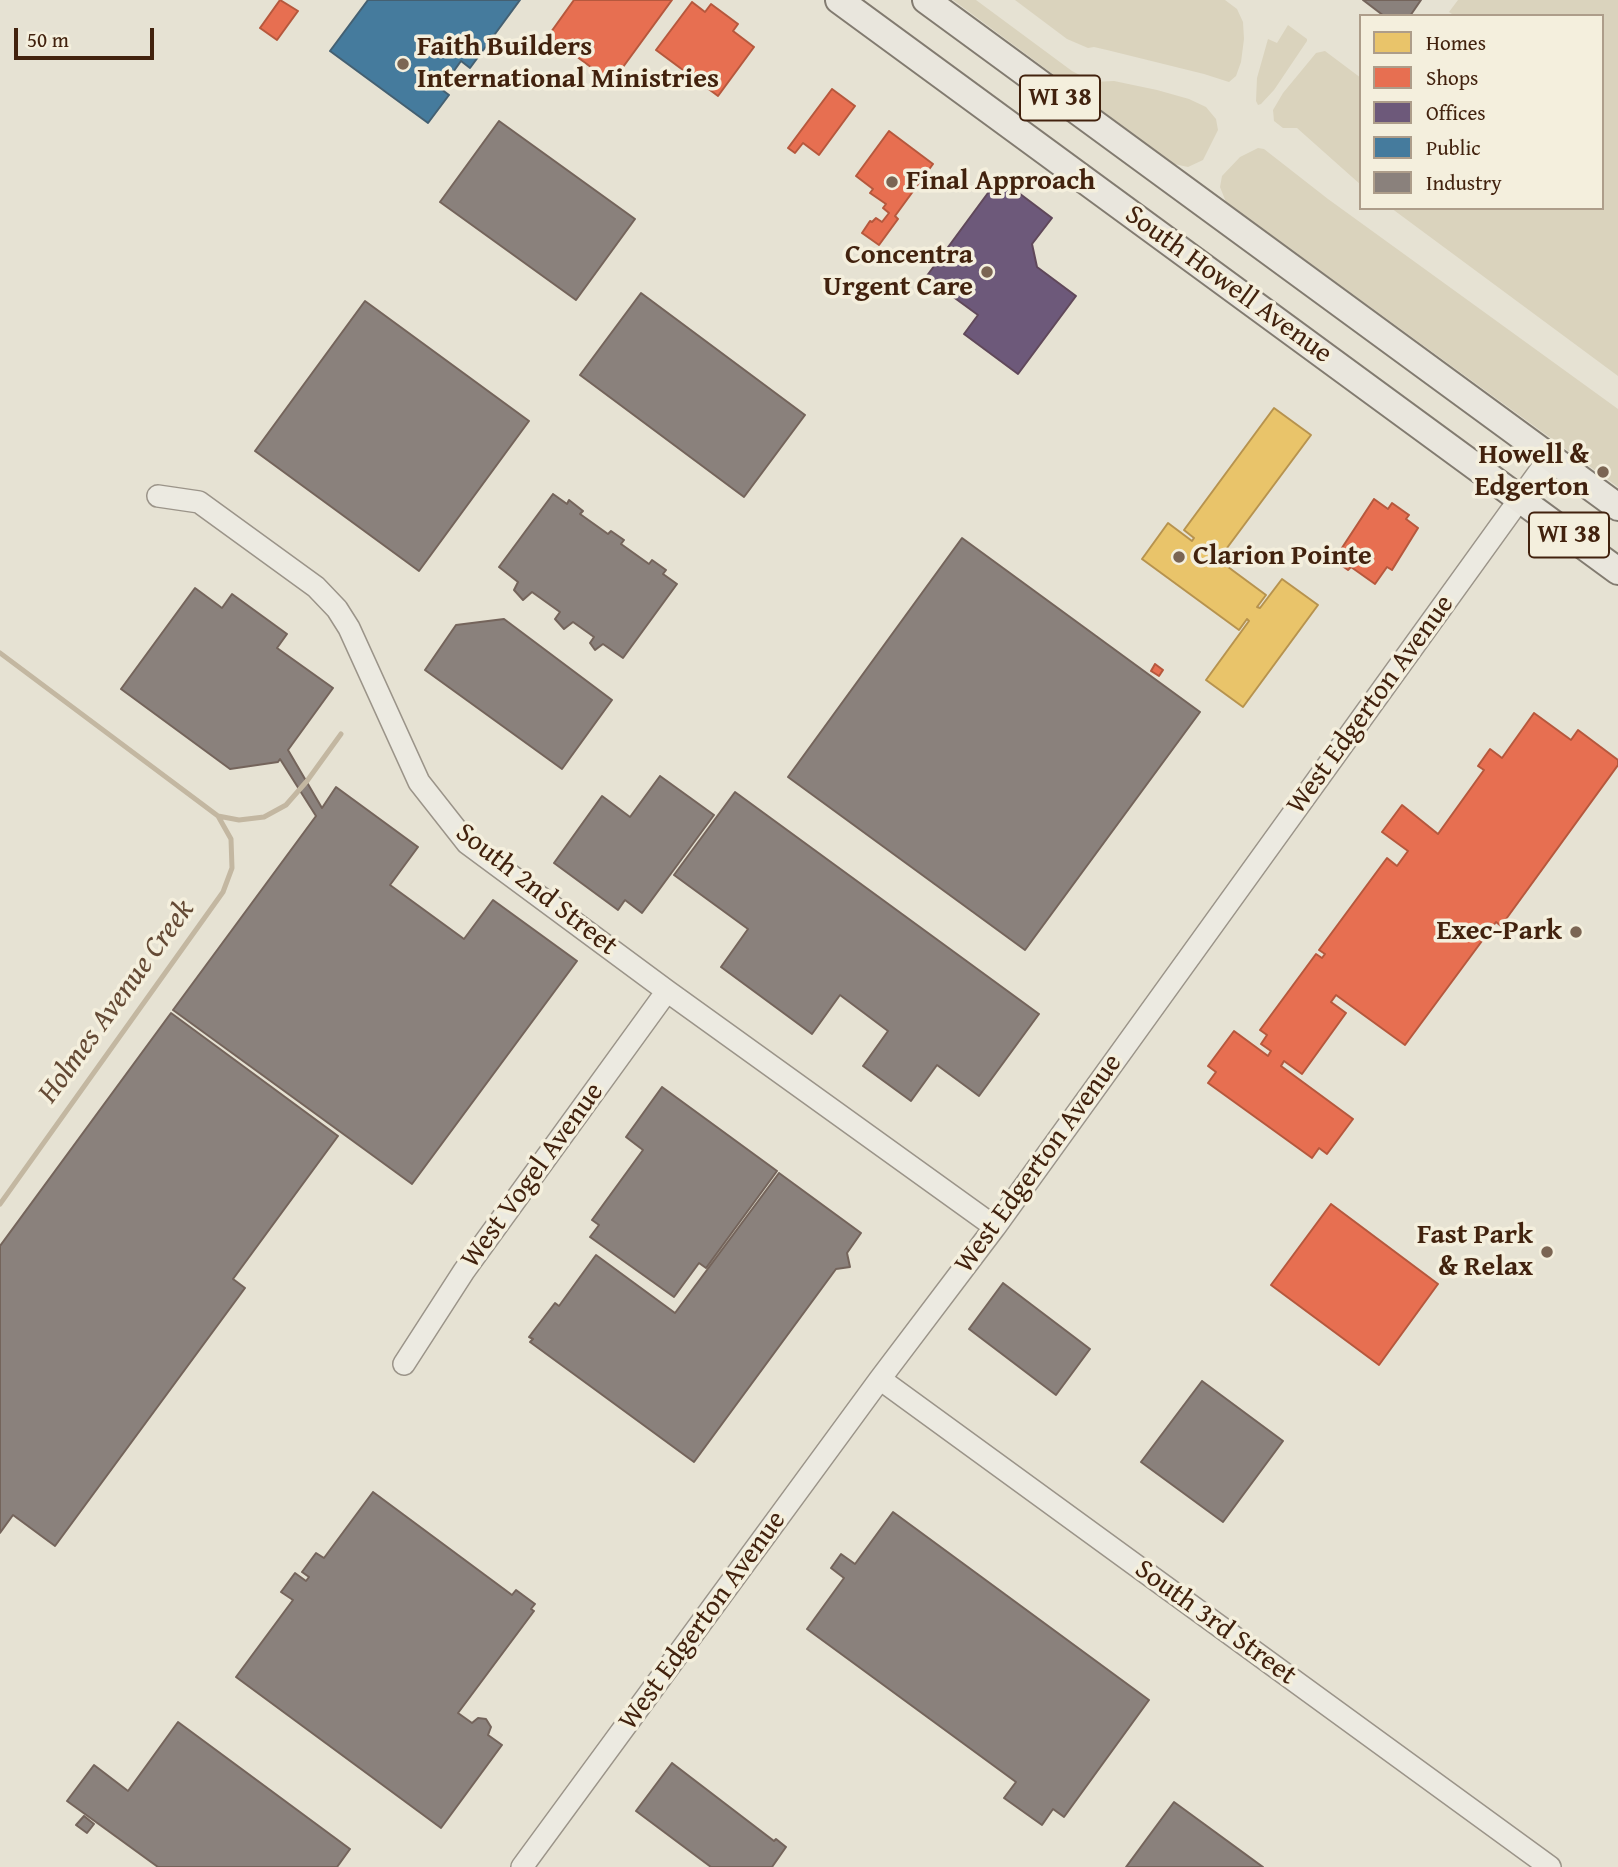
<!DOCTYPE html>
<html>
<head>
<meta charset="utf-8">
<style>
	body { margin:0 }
	#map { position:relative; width:1618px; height:1867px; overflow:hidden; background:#e6e2d3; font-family:"Gentium Book Plus",serif }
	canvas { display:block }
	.legend { position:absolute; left:1359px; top:14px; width:245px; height:196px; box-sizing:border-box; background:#f4efdd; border:2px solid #ad9d8a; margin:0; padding:9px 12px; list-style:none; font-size:21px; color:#42220e }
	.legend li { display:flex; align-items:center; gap:14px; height:35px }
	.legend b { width:35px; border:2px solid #ad9d8a }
	.scale { position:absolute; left:14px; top:28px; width:140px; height:32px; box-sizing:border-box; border:4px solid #42220e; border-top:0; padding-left:9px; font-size:21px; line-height:24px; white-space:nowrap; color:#42220e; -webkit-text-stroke:5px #f4efdd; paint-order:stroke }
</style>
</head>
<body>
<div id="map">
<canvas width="1618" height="1867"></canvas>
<ul class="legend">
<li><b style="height:19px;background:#e9c46a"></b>Homes</li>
<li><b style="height:19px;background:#e76f51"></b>Shops</li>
<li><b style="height:19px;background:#6d597a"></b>Offices</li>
<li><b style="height:19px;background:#457b9d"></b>Public</li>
<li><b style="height:19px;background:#8a817c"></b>Industry</li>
</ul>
<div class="scale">50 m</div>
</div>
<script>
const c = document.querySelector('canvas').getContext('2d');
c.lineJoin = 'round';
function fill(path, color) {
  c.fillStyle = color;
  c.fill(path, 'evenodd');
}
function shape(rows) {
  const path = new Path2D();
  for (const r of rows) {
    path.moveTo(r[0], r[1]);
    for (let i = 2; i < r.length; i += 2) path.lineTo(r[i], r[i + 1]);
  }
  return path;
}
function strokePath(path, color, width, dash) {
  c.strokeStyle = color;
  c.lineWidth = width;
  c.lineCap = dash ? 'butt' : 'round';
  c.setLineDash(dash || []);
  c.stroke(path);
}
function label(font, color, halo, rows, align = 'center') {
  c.font = font + ' "Gentium Book Plus",serif';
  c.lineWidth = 7;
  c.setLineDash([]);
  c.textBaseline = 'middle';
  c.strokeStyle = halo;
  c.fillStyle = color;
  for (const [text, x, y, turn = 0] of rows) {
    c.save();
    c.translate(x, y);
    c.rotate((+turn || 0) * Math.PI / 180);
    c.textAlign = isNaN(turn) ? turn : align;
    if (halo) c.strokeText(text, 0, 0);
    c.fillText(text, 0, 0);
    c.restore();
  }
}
fill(shape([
	[953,0,976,0,1072,71,1093,82,1114,81,1157,90,1189,99,1206,107,1216,119,1218,130,1203,160,1188,167,1174,164],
	[1015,0,1225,0,1237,9,1243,22,1244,39,1241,62,1236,76,1229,82,1204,74,1107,50,1094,47,1088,48,1067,39],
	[1458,0,1618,0,1618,376,1391,208,1602,208,1602,16,1455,16,1449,12],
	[1288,25,1307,39,1307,41,1274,90,1261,104,1258,105,1256,101,1257,78,1268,39,1277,43],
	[1325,51,1361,78,1361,185,1297,128,1283,128,1274,121,1273,110,1283,93,1316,53],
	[1258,148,1264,149,1328,199,1618,409,1618,487,1226,202,1220,187,1222,176,1240,157]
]), '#dad3bd');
const homes = shape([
	[1274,408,1311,435,1221,556,1208,546,1205,550,1266,595,1257,607,1260,608,1282,579,1318,605,1243,707,1206,680,1249,621,1247,619,1239,630,1142,559,1168,523,1192,541,1194,538,1184,530,1274,408]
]);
fill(homes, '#e9c46a');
strokePath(homes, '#b7934e', 2);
const shops = shape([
	[280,0,298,11,277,40,260,28,280,0],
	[574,0,672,0,615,78,607,79,553,39,551,32,574,0],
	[692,2,705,12,711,4,738,24,733,31,754,47,718,96,656,50,692,2],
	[832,89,855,106,819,155,803,143,795,153,788,148,832,89],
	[889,131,933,164,895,216,898,219,879,245,862,233,870,221,872,222,876,218,882,222,889,213,883,208,886,204,870,193,873,189,856,176,889,131],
	[1374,499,1388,509,1392,503,1409,515,1406,519,1418,528,1392,570,1387,567,1375,584,1351,567,1348,570,1334,560,1374,499],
	[1155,664,1163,670,1159,676,1151,671,1155,664],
	[1534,713,1571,740,1578,730,1618,760,1618,765,1501,926,1496,922,1405,1045,1336,995,1331,1002,1346,1013,1302,1074,1284,1061,1281,1066,1353,1119,1327,1154,1319,1148,1312,1158,1208,1083,1216,1072,1208,1066,1234,1031,1268,1056,1271,1051,1261,1044,1267,1035,1260,1030,1316,954,1322,958,1325,954,1319,950,1387,858,1397,866,1408,851,1382,832,1402,805,1438,834,1484,770,1478,766,1490,749,1502,758,1534,713],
	[1331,1204,1438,1284,1379,1365,1271,1285,1331,1204]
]);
fill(shops, '#e76f51');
strokePath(shops, '#b6583d', 2);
const offices = shape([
	[999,178,1052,218,1032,244,1037,267,1076,296,1018,374,964,334,978,315,926,277,999,178]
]);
fill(offices, '#6d597a');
strokePath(offices, '#60485a', 2);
const public = shape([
	[368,0,520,0,470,68,461,61,441,89,449,95,428,123,330,51,368,0]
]);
fill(public, '#457b9d');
strokePath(public, '#446072', 2);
const industry = shape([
	[1363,0,1421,0,1410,16,1384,16,1363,0],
	[499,121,635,219,576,300,440,202,499,121],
	[641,293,805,415,744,497,580,375,641,293],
	[365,301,529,421,419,571,255,451,365,301],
	[553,494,567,504,569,500,583,511,580,514,608,534,611,531,624,540,621,544,649,564,652,560,666,570,663,574,677,584,623,658,603,644,595,650,590,643,594,637,573,622,564,629,555,619,560,612,532,592,523,600,514,590,518,582,499,567,553,494],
	[962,538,1200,712,1025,950,788,777,962,538],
	[195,588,222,608,232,594,287,634,277,648,333,688,288,750,322,808,336,787,418,847,390,885,464,939,493,900,577,961,412,1184,173,1010,316,816,280,759,278,762,230,769,121,689,195,588],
	[504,619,612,700,562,769,425,670,456,625,504,619],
	[660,776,714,815,642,913,625,900,618,910,554,863,602,796,630,817,660,776],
	[735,792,1039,1014,979,1096,937,1065,911,1101,863,1066,888,1031,840,995,812,1034,721,967,748,929,674,875,735,792],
	[171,1013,338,1136,233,1279,245,1288,55,1546,13,1515,0,1533,0,1246,171,1013],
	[662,1087,777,1171,706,1268,699,1263,674,1297,590,1237,599,1225,592,1220,643,1150,626,1137,662,1087],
	[779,1173,861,1233,847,1253,850,1267,836,1269,694,1462,530,1342,533,1339,529,1337,555,1303,559,1306,596,1255,675,1313,779,1173],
	[1003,1283,1090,1349,1056,1395,969,1329,1003,1283],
	[1202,1381,1283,1441,1223,1522,1141,1462,1202,1381],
	[373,1492,512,1595,516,1590,535,1604,531,1609,534,1611,458,1713,472,1723,478,1718,486,1719,491,1727,488,1735,502,1745,441,1828,236,1677,293,1600,281,1592,295,1573,306,1581,309,1577,302,1572,316,1553,324,1558,373,1492],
	[893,1512,1149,1700,1064,1817,1053,1809,1042,1825,1004,1798,1016,1782,807,1629,844,1578,831,1568,841,1554,855,1564,893,1512],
	[178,1722,350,1849,337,1867,158,1867,67,1801,94,1765,128,1791,178,1722],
	[672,1763,774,1841,776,1839,786,1847,772,1867,711,1867,636,1811,672,1763],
	[1174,1802,1263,1867,1126,1867,1174,1802],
	[84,1816,94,1824,87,1833,76,1825,84,1816]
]);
fill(industry, '#8a817c');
strokePath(industry, '#74645b', 2);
strokePath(shape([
	[0,653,218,816,231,839,232,868,223,892,0,1204],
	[218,816,239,820,264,817,286,805,307,781,341,734]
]), '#c3b7a1', 5);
const minor = shape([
	[158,496,199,502,316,587,337,609,349,628,419,782,467,843,667,991,995,1227],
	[404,1364,464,1271,667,991],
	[880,1379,1550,1867],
	[522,1867,880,1379,995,1227,1550,457]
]);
const major = shape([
	[839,0,1618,571],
	[926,0,1618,507]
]);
strokePath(minor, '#9b9489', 24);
strokePath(major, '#827b70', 30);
strokePath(minor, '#eceae1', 21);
strokePath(major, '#e9e6dd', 26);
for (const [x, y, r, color] of [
	[403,64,7,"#7b6553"],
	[892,182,7,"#7b6553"],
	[987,272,7,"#7b6553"],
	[1603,472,7,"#7b6553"],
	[1179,557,7,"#7b6553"],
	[1576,932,7,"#7b6553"],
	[1547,1252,7,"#7b6553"]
]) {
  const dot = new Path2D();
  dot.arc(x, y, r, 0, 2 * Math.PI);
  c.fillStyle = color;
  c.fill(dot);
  strokePath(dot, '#f4efdd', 2.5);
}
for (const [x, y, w] of [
	[1060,98,80],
	[1569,535,80]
]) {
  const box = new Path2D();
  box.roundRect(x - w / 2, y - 22.5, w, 45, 5);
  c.fillStyle = '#f4efdd';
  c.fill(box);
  strokePath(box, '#42220e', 2);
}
label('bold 26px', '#42220e', null, [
	["WI 38",1060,98],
	["WI 38",1569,535]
]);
label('bold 28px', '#42220e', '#f4efdd', [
	["Faith Builders",417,48,"left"],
	["International Ministries",417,80,"left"],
	["Final Approach",906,182,"left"],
	["Concentra",973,256],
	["Urgent Care",973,288],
	["Howell &",1589,456],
	["Edgerton",1589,488],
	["Clarion Pointe",1193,557,"left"],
	["Exec-Park",1562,932],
	["Fast Park",1533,1236],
	["& Relax",1533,1268]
], 'right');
label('28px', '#42220e', '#f4efdd', [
	["South Howell Avenue",1228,285,36],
	["West Edgerton Avenue",1371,705,-54],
	["South 2nd Street",536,890,38],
	["West Edgerton Avenue",1039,1164,-54],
	["West Vogel Avenue",533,1176,-54],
	["West Edgerton Avenue",703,1621,-54],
	["South 3rd Street",1215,1623,36]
]);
label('italic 30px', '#644934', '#f4efdd', [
	["Holmes Avenue Creek",117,1002,-54]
]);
</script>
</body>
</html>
